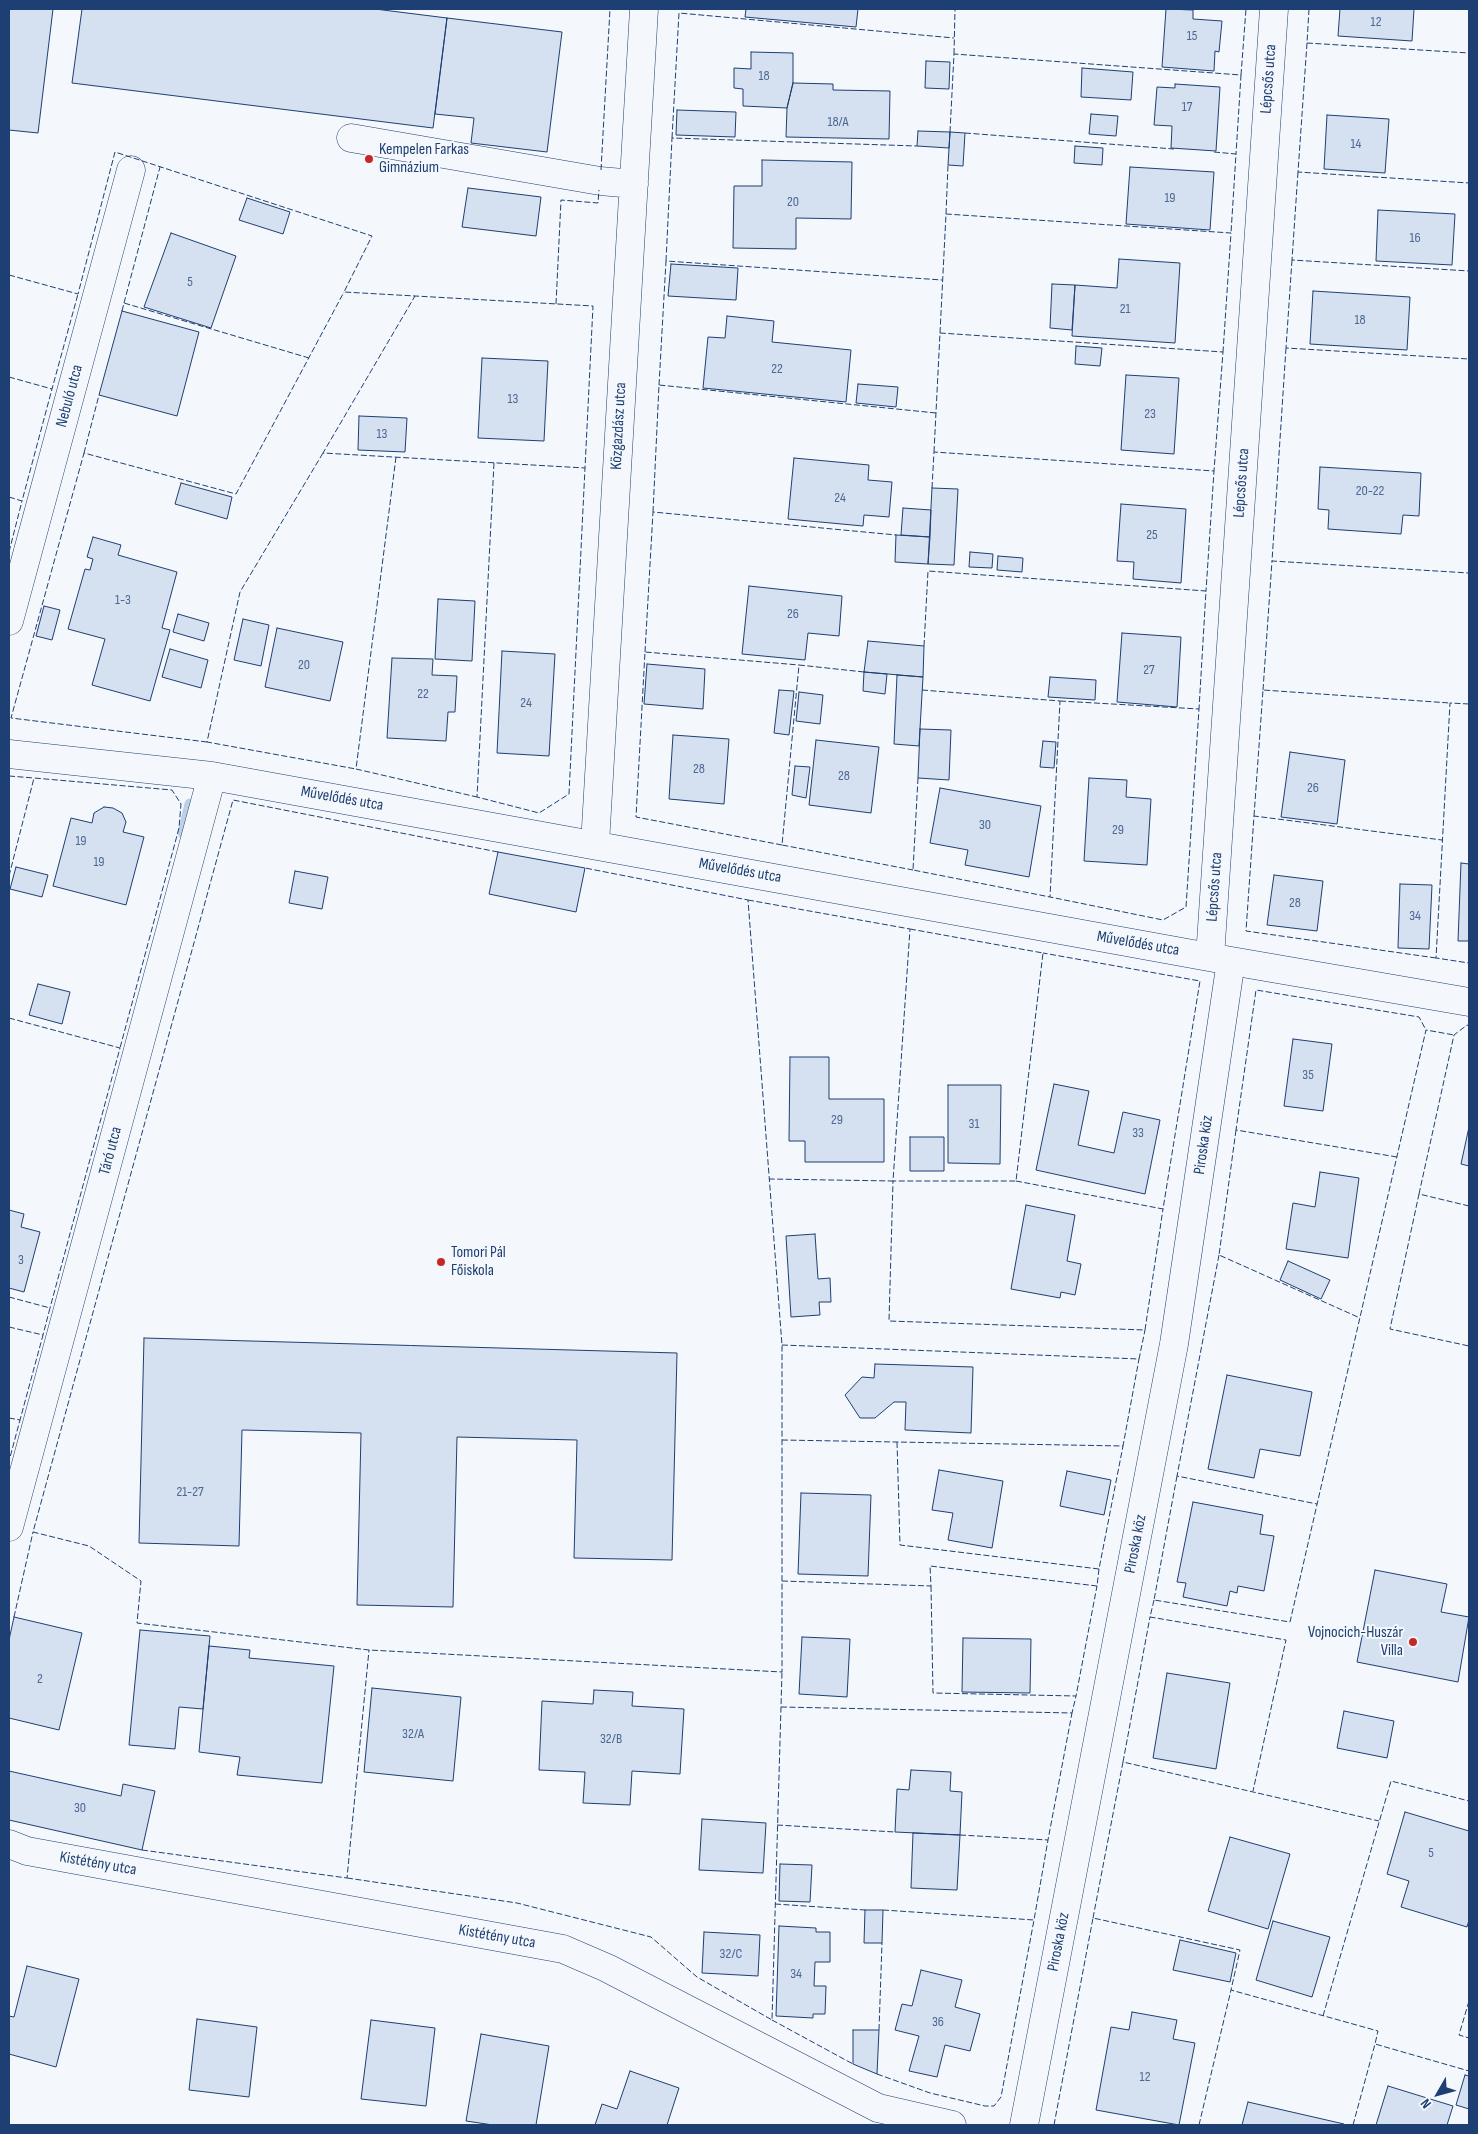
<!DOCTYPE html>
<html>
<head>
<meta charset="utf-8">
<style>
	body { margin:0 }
	#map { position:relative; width:1478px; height:2134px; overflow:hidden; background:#f4f7fb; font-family:"Sofia Sans Condensed",sans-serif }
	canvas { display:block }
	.frame { position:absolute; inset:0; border:10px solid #1d3f73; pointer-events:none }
	.north { position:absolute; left:1413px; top:2069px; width:50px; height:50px; -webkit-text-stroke:4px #f4f7fb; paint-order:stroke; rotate:232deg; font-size:14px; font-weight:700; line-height:20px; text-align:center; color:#1d3f73 }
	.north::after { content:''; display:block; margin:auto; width:18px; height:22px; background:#1d3f73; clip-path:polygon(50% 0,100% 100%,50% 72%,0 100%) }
</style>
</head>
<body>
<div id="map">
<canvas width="1478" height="2134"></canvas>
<div class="frame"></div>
<div class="north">N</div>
</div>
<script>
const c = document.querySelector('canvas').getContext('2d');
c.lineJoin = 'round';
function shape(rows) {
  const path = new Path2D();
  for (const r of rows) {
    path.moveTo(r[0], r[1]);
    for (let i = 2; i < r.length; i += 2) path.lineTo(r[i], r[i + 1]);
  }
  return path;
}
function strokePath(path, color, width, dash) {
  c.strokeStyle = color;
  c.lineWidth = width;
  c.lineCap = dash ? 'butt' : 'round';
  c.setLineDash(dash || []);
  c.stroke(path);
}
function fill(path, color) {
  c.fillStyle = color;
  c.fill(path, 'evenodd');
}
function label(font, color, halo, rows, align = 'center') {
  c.font = font + ' "Sofia Sans Condensed",sans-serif';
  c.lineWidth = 4;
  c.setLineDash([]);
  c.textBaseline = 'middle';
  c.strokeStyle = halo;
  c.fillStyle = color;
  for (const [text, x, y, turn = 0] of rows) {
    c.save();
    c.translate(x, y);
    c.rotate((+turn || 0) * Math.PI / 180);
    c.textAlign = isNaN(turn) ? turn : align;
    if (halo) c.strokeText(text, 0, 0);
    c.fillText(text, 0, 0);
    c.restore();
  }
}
strokePath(shape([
	[183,833,190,804]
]), '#bed0e5', 11);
const building = shape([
	[9,9,53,9,38,133,9,130,9,9],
	[82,9,375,9,447,18,433,128,72,83,82,9],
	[746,9,858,9,856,27,745,17,746,9],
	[1166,9,1193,10,1193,19,1222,21,1219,52,1215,51,1214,71,1162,67,1166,9],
	[1340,9,1414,9,1412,41,1338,36,1340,9],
	[447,18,562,32,547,152,471,143,474,118,435,114,447,18],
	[751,52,793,53,793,83,787,108,743,106,743,89,734,88,734,68,751,69,751,52],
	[926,61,950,62,949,89,925,88,926,61],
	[1082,68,1133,72,1131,100,1081,97,1082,68],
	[793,83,833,84,833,90,890,91,889,139,786,137,787,108,793,83],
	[1175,84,1220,87,1216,151,1171,148,1172,126,1154,125,1157,87,1175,88,1175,84],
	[677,110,736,112,735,137,676,135,677,110],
	[1091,114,1118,116,1116,136,1089,134,1091,114],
	[1327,115,1389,119,1385,173,1324,169,1327,115],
	[918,131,950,132,949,148,917,146,918,131],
	[950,132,965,133,963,166,948,165,950,132],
	[1075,146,1103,148,1102,165,1074,163,1075,146],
	[762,160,852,162,851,219,796,218,796,249,733,248,734,186,762,186,762,160],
	[1130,167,1214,172,1210,230,1126,224,1130,167],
	[468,188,541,197,536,236,462,227,468,188],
	[247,198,290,212,283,234,239,220,247,198],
	[1378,210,1455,214,1452,265,1376,261,1378,210],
	[171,233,236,256,211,328,144,307,171,233],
	[1119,259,1180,263,1175,343,1072,336,1075,285,1117,288,1119,259],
	[671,264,738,268,736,300,668,296,671,264],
	[1052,284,1075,285,1072,330,1050,328,1052,284],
	[1313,291,1410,297,1407,350,1310,344,1313,291],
	[122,311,199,332,177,416,99,395,122,311],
	[727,316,774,321,772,342,851,350,846,402,703,388,708,337,725,338,727,316],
	[1076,346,1102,348,1100,366,1075,364,1076,346],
	[482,358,548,361,544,441,478,438,482,358],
	[1126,375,1179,378,1174,454,1121,450,1126,375],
	[858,384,898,387,896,407,856,403,858,384],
	[359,416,407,418,405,452,358,450,359,416],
	[794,458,869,465,868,480,892,482,889,517,864,515,863,526,788,519,794,458],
	[1320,467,1421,473,1419,516,1403,515,1401,534,1328,529,1329,510,1318,509,1320,467],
	[181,483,232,497,227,519,175,504,181,483],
	[932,488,958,489,954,565,928,564,932,488],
	[1121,504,1186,509,1181,583,1133,579,1134,562,1117,561,1121,504],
	[903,508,931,510,930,537,901,535,903,508],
	[896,535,930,537,928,564,895,562,896,535],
	[93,537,121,545,118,555,177,572,162,628,170,630,150,701,92,685,105,639,68,629,85,569,90,570,93,559,87,557,93,537],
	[970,552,993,554,992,568,969,567,970,552],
	[998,556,1023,558,1022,572,997,570,998,556],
	[749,586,842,596,839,636,808,633,805,660,742,654,749,586],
	[438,599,475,601,472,661,435,659,438,599],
	[44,606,60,610,52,640,36,636,44,606],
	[178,614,209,623,204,641,173,632,178,614],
	[243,619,269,625,261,666,234,660,243,619],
	[277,628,343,642,330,701,265,687,277,628],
	[1122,633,1181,637,1177,707,1117,702,1122,633],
	[868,641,924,646,923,677,864,672,868,641],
	[170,649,208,660,201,688,162,677,170,649],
	[502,651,555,654,549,756,497,753,502,651],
	[392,658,433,659,432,675,457,676,455,712,448,712,446,741,387,738,392,658],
	[647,664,705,669,703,709,644,704,647,664],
	[864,672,887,674,885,694,863,691,864,672],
	[897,675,923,677,919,746,894,744,897,675],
	[1050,677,1096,680,1095,700,1048,697,1050,677],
	[779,690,794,691,789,735,774,733,779,690],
	[799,692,823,695,820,724,796,721,799,692],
	[920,729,951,730,949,780,918,778,920,729],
	[673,735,729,739,724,804,669,799,673,735],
	[816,740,879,747,871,813,809,805,816,740],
	[1043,741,1056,742,1054,768,1040,767,1043,741],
	[1290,752,1345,760,1337,824,1281,817,1290,752],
	[795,766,810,767,806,798,792,795,795,766],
	[1089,778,1127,780,1126,797,1151,799,1147,865,1084,861,1089,778],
	[940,788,1041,806,1029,877,965,865,968,850,930,843,940,788],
	[104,807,113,808,122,813,126,822,123,832,144,837,126,905,53,886,71,818,92,823,94,813,104,807],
	[498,852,585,868,576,912,489,894,498,852],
	[1461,863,1469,864,1469,941,1458,941,1461,863],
	[16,867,48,875,42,897,10,889,16,867],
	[295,871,328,877,322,909,289,903,295,871],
	[1274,875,1323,881,1317,931,1267,925,1274,875],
	[1400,884,1432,885,1429,949,1398,948,1400,884],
	[38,984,70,992,62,1024,29,1015,38,984],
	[1293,1039,1332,1044,1323,1111,1284,1106,1293,1039],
	[790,1057,829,1057,829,1099,884,1099,884,1162,805,1162,805,1141,789,1141,790,1057],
	[1054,1084,1089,1091,1078,1145,1114,1153,1123,1112,1160,1120,1145,1194,1036,1170,1054,1084],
	[948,1085,1001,1085,1000,1164,948,1163,948,1085],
	[1469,1127,1469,1166,1461,1164,1469,1127],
	[910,1137,944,1137,944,1171,910,1171,910,1137],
	[1320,1172,1359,1178,1348,1258,1286,1249,1293,1203,1315,1207,1320,1172],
	[1026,1205,1075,1215,1067,1261,1081,1264,1075,1295,1061,1292,1060,1298,1011,1289,1026,1205],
	[9,1210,24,1214,21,1227,40,1232,24,1292,9,1288,9,1210],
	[815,1234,818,1279,830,1278,831,1302,819,1302,820,1315,791,1317,786,1236,815,1234],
	[1288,1261,1330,1280,1321,1299,1280,1280,1288,1261],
	[144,1338,677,1353,672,1560,574,1558,577,1440,457,1437,453,1607,357,1605,361,1433,242,1430,239,1546,139,1543,144,1338],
	[875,1364,973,1367,971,1433,905,1430,906,1402,894,1402,875,1418,860,1418,845,1395,862,1377,874,1378,875,1364],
	[1227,1375,1312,1392,1300,1456,1260,1449,1254,1478,1208,1469,1227,1375],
	[939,1470,1003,1481,992,1548,948,1540,953,1513,932,1510,939,1470],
	[1067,1471,1111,1480,1104,1515,1060,1506,1067,1471],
	[801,1493,871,1495,868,1576,798,1574,801,1493],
	[1193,1502,1263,1515,1260,1534,1274,1536,1264,1591,1238,1586,1237,1593,1230,1591,1227,1606,1183,1597,1186,1583,1177,1582,1193,1502],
	[1375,1570,1447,1584,1441,1612,1469,1617,1458,1682,1357,1662,1375,1570],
	[14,1617,82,1633,59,1730,9,1718,9,1640,14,1617],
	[140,1630,210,1636,203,1709,179,1707,175,1749,129,1745,140,1630],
	[802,1637,850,1639,847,1697,799,1694,802,1637],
	[963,1638,1031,1639,1030,1693,962,1692,963,1638],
	[209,1646,250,1650,249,1658,334,1666,322,1783,237,1775,240,1757,199,1752,209,1646],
	[1167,1673,1230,1683,1216,1769,1153,1758,1167,1673],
	[372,1688,461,1697,453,1781,364,1772,372,1688],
	[594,1690,633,1692,632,1706,684,1709,680,1774,632,1771,630,1805,583,1803,585,1772,539,1770,542,1701,593,1704,594,1690],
	[1344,1711,1394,1721,1387,1758,1337,1748,1344,1711],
	[911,1770,951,1772,950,1791,962,1792,960,1835,895,1832,897,1789,909,1790,911,1770],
	[9,1771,121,1796,123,1784,155,1791,142,1850,9,1820,9,1771],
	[1405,1812,1469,1831,1469,1920,1467,1927,1401,1907,1409,1881,1387,1874,1405,1812],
	[702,1819,766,1823,763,1873,699,1870,702,1819],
	[913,1833,960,1835,957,1890,911,1888,913,1833],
	[1230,1837,1290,1854,1268,1929,1208,1911,1230,1837],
	[780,1864,812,1865,810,1902,779,1901,780,1864],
	[865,1910,883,1910,882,1943,864,1943,865,1910],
	[1273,1921,1330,1937,1312,1997,1256,1980,1273,1921],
	[779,1926,816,1928,816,1932,830,1932,830,1962,815,1962,814,1986,826,1986,825,2014,813,2014,813,2018,776,2016,779,1926],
	[704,1932,760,1935,758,1976,702,1973,704,1932],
	[1180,1940,1236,1953,1230,1982,1173,1970,1180,1940],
	[27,1966,79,1979,56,2067,9,2054,9,2016,14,2017,27,1966],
	[921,1970,962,1980,955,2007,980,2014,970,2051,945,2045,937,2077,909,2071,919,2036,895,2030,902,2004,912,2006,921,1970],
	[1132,2012,1177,2020,1173,2039,1195,2043,1179,2125,1096,2110,1111,2027,1129,2030,1132,2012],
	[197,2019,257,2027,249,2097,189,2090,197,2019],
	[371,2020,435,2028,426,2106,361,2099,371,2020],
	[853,2030,879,2030,877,2074,853,2064,853,2030],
	[481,2034,549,2046,536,2125,493,2125,466,2121,481,2034],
	[630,2071,679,2088,667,2125,595,2125,602,2104,617,2109,630,2071],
	[1465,2075,1469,2076,1469,2109,1456,2105,1465,2075],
	[1388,2086,1453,2106,1447,2125,1376,2125,1388,2086],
	[1248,2102,1344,2124,1344,2125,1242,2125,1248,2102]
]);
fill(building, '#d5e0f0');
strokePath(building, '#1d3f73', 1);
const minor = shape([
	[351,138,600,181,634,184],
	[9,621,131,170],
	[9,754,212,776,1231,961,1469,1002],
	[595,844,644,9],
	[1210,957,1274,9],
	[9,1527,212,776],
	[9,1844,27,1851,563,1949,607,1968,878,2108,952,2125],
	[1024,2125,1174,1344,1231,961]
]);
strokePath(minor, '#1d3f73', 29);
strokePath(minor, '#f4f7fb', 28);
strokePath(shape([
	[1309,9,1307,43,1469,53],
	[1307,43,1298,172,1469,183],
	[954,54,955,9],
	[1241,75,1246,9],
	[950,132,954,54,1241,75,1236,154],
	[965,133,1174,149],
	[672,138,679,13,954,38],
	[1214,152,1236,154,1231,233],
	[601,170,610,9],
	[1298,172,1292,260,1469,271],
	[946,214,948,165],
	[1292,260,1286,348,1469,359],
	[666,261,672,138,917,146],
	[9,275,78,294,115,152,372,236,344,292,593,306,585,468,323,453,415,296],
	[124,303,160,167],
	[556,304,561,200,598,203,599,190],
	[122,311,124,303,309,358],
	[940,333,946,214,1231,233,1223,352],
	[1286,348,1272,561,1469,573],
	[9,377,52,389,78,294],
	[659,385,666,261,942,280],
	[934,452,940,333,1223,352,1214,471],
	[84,453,99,395],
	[323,453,240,592,207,742,356,769],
	[396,457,356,769,477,797],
	[494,463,477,797,539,813,569,794,585,468],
	[932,488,934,452,1214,471,1206,591],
	[9,497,22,501,52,389],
	[653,512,659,385,936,413],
	[9,552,22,501],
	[924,646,928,571,1206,591,1199,709],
	[645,652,653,512,896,535],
	[864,672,799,665,782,845,913,870],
	[922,690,1060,701],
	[1263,690,1272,561],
	[1060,701,1199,709,1186,907,1163,920,1050,897,1060,701],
	[1469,704,1450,703,1436,958,1469,963],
	[207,742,11,718,84,453,236,494,344,292],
	[9,776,34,778],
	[918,778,913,870,1050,897],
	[1254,816,1263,690,1450,703],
	[782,845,636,817,645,652,799,665],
	[498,852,233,800,33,1532,89,1546,141,1581,137,1623,369,1650,782,1672,782,1345,748,900,585,868],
	[9,876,34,778,172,790,181,804,179,828,120,1048],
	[748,900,910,929,893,1181,769,1179],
	[910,929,1043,953,1016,1181,893,1181,889,1321,1145,1330,1163,1209],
	[1436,958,1246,931,1254,816,1442,840],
	[9,1018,120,1048,50,1308],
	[1236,1130,1219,1255,1360,1318],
	[1397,1157,1236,1130,1256,990,1419,1017,1426,1030],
	[1016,1181,1163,1209,1200,981,1043,953],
	[1419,1194,1454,1035,1467,1025,1469,1026],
	[1469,1206,1419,1194,1390,1329,1469,1346],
	[1219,1255,1177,1476,1317,1504],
	[9,1297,50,1308,43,1335],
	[9,1327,43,1335,20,1420],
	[782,1345,1139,1359,1145,1330],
	[9,1418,20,1420,9,1461],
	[782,1440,1123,1446,1139,1359],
	[897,1442,900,1545,1099,1569,1123,1446],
	[1177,1476,1154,1600,1290,1622,1426,1030,1454,1035],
	[782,1581,931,1586,930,1566,1097,1586,1099,1569],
	[931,1586,933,1693,1076,1696,1097,1586],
	[1154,1600,1150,1617,1286,1640,1253,1791],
	[14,1617,33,1532],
	[781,1707,1072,1713,1076,1696],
	[1123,1762,1150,1617],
	[777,1825,895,1832],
	[960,1835,1048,1840,1072,1713],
	[142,1850,347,1878,369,1650],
	[347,1878,517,1903,651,1937,697,1977,772,2020,782,1672],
	[775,1904,865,1910],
	[883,1910,1034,1920,1048,1840],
	[1093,1918,1123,1762,1379,1821],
	[1469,2001,1459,2035,1469,2038],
	[1323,2016,1391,1781,1469,1801],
	[772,2020,853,2064],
	[879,2030,882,1943],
	[877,2074,930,2093,985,2106,994,2106,1001,2097,1034,1920],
	[1054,2125,1093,1918,1240,1950,1231,1990],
	[1199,2125,1231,1990,1378,2031,1375,2044],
	[1353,2125,1375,2044,1469,2071]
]), '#1d3f73', 1, [6, 2.5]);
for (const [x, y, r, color] of [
	[369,159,5,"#c62828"],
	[441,1262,5,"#c62828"],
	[1413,1642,5,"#c62828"]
]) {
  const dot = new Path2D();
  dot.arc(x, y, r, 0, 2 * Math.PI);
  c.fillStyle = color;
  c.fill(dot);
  strokePath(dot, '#f4f7fb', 2);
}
label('14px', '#4b6792', null, [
	["12",1376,22],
	["15",1192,36],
	["18",764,76],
	["17",1187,107],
	["18/A",838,122],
	["14",1356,144],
	["19",1170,198],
	["20",793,202],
	["16",1415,238],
	["5",190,282],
	["21",1125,309],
	["18",1360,320],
	["22",777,369],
	["13",513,399],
	["23",1150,414],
	["13",382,434],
	["20-22",1370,491],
	["24",840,498],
	["25",1152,535],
	["1-3",123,600],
	["26",793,614],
	["20",304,665],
	["27",1149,670],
	["22",423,694],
	["24",526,703],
	["28",699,769],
	["28",844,776],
	["26",1313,788],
	["30",985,825],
	["29",1118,830],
	["19",81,841],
	["19",99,862],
	["28",1295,903],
	["34",1415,916],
	["35",1308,1075],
	["29",837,1120],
	["31",974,1124],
	["33",1138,1133],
	["3",21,1260],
	["21-27",190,1492],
	["2",40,1679],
	["32/A",413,1734],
	["32/B",611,1739],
	["30",80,1808],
	["5",1431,1853],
	["32/C",731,1954],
	["34",796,1974],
	["36",938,2022],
	["12",1145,2077]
]);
label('16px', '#1d3f73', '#f4f7fb', [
	["Lépcsős utca",1269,79,-86],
	["Nebuló utca",70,396,-75],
	["Közgazdász utca",619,426,-87],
	["Lépcsős utca",1242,483,-86],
	["Művelődés utca",342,799,10],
	["Művelődés utca",740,871,10],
	["Lépcsős utca",1215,887,-86],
	["Művelődés utca",1138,944,10],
	["Piroska köz",1204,1145,-82],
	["Táró utca",111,1151,-75],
	["Piroska köz",1136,1544,-79],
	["Kistétény utca",98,1864,10],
	["Kistétény utca",497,1937,10],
	["Piroska köz",1059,1942,-79]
]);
label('16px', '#1d3f73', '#f4f7fb', [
	["Kempelen Farkas",379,150],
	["Gimnázium",379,168],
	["Tomori Pál",451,1253],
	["Főiskola",451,1271],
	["Vojnocich-Huszár",1403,1633,"right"],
	["Villa",1403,1651,"right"]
], 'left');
</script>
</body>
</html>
